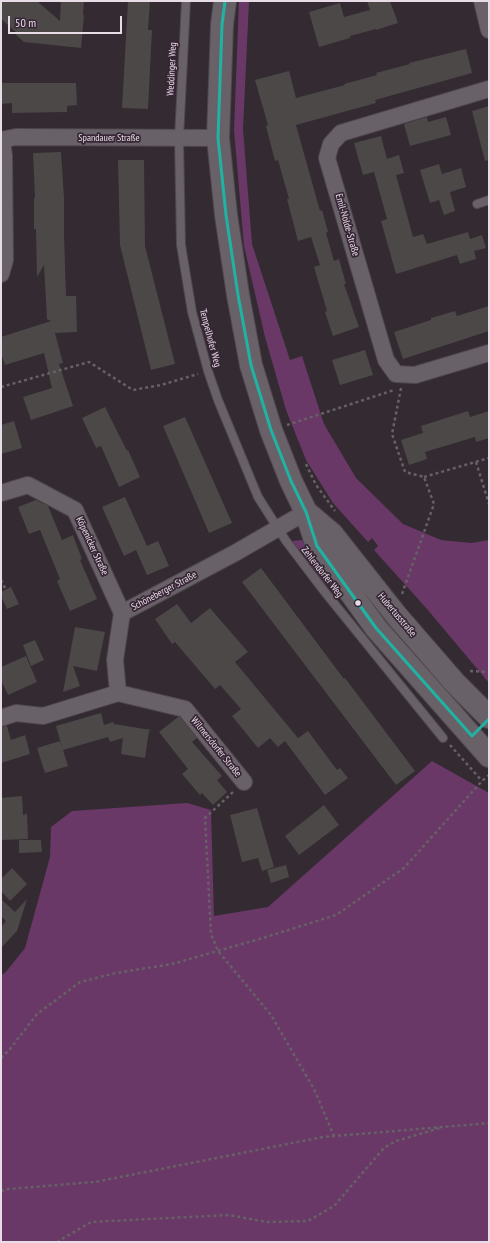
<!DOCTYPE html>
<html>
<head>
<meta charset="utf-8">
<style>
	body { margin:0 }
	#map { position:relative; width:490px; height:1243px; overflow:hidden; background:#332a32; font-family:"PT Sans Narrow",sans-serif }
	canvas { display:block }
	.frame { position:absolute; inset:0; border:2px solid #e8dde7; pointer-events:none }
	.scale { position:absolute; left:8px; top:16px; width:114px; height:18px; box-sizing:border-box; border:2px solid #e8dde7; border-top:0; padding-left:5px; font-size:12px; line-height:14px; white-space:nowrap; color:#e8dde7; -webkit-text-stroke:3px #372635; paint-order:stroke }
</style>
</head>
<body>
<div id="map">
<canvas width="490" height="1243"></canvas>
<div class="frame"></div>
<div class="scale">50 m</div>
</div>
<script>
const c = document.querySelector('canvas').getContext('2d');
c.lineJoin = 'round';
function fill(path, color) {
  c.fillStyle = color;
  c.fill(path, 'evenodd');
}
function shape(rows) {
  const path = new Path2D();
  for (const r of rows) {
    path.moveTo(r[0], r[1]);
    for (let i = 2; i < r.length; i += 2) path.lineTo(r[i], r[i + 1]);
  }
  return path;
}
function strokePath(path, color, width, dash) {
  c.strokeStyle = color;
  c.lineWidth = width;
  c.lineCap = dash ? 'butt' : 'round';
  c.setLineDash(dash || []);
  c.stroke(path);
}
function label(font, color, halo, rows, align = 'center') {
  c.font = font + ' "PT Sans Narrow",sans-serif';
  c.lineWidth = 3.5;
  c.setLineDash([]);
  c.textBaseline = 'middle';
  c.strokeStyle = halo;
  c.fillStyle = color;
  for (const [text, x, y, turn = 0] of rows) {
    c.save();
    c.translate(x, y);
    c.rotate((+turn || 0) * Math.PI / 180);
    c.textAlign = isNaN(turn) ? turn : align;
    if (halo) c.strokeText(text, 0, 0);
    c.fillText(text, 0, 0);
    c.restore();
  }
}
fill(shape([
	[239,1,249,1,243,129,252,244,290,360,302,356,324,424,356,478,403,524,441,540,471,543,489,540,489,683,427,609,374,550,378,546,372,538,368,542,333,503,306,460,286,410,265,337,244,246,234,130],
	[302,540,333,580,326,585,294,545,292,541],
	[432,761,489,793,489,1242,1,1242,1,975,5,973,25,948,50,857,51,827,72,811,187,803,211,810,214,916,268,907]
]), '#693867');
fill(shape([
	[1,1,37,1,60,21,61,1,84,1,83,14,84,15,81,48,24,42,16,35,17,33,1,19],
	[128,1,150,1,148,30,152,30,148,109,122,108],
	[367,1,390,1,398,23,376,30,376,29,350,36,350,38,319,47,309,12,340,3,344,17,370,10],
	[466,49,472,73,375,100,376,103,296,125,320,211,322,210,328,232,326,233,334,261,339,259,346,284,344,284,359,327,333,336,325,312,327,311,314,267,320,265,311,237,298,241,287,199,289,199,278,160,275,161,266,126,268,125,255,80,289,71,296,98,345,85,344,84,377,75,376,73,410,64,409,63],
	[1,83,76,83,77,105,67,106,67,112,12,113,12,103,1,104],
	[489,106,489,160,485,161,472,111],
	[427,117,428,122,446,117,451,135,410,146,404,124],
	[381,136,387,159,399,155,404,173,396,175,413,237,423,234,427,244,468,232,470,239,482,235,486,248,474,251,476,259,460,264,457,255,396,274,381,221,387,219,374,172,363,175,354,143],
	[61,152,64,198,64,236,66,296,76,296,77,332,55,333,63,363,59,364,73,406,31,420,23,397,52,388,44,353,5,365,1,353,1,337,51,321,47,319,44,265,37,277,36,229,34,229,34,198,35,198,33,153],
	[118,160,144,160,145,246,175,364,151,370,120,245],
	[439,164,442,174,461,168,466,187,450,192,455,211,444,215,439,200,430,203,420,170],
	[489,306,489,331,403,359,394,332,431,320,431,318,455,311,457,316],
	[365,350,373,375,340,385,332,360],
	[105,407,127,451,128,450,140,477,119,487,101,446,96,448,82,418],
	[468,411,470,417,489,411,489,438,476,442,475,437,425,452,427,459,409,465,401,440,423,433,421,426],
	[185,417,232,523,209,533,163,426],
	[14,421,22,448,1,454,1,425],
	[125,497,147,546,158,541,169,566,147,575,136,550,124,556,102,507],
	[36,500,48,506,62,540,73,535,82,559,80,560,97,599,70,611,57,581,60,579,40,530,29,534,18,507],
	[261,568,344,679,345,678,415,771,396,785,242,582],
	[11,587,19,604,7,609,1,596,1,592],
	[177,604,191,623,210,608,248,652,235,662,298,738,308,731,337,770,340,768,348,778,325,795,285,741,278,747,270,738,258,748,232,716,241,709,220,685,215,689,175,642,172,644,155,619],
	[75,627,105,632,97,671,73,666,80,686,63,692],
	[35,640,44,660,31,666,23,645],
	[26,656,37,682,8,695,1,680,1,667],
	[101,713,104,725,113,722,114,724,151,730,149,731,145,758,121,754,123,738,110,742,108,737,63,750,68,766,45,773,37,748,60,741,63,750,56,726],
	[178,717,180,717,197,738,192,742,222,776,217,780,227,792,213,805,202,793,200,795,182,774,188,769,159,732],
	[7,726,11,740,25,735,30,754,1,763,1,727],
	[22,796,23,815,27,814,28,839,1,840,1,798],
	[324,805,339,825,299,855,285,836],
	[257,808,274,867,262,871,258,858,242,862,230,815],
	[19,840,41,840,42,852,19,853],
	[286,865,289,877,271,883,267,870],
	[12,868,27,884,10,901,1,891,1,879],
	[1,899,15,912,27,899,17,931,1,948,1,927,6,921,1,916]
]), '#4b4847');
const lane = shape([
	[186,1,179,138,181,245,192,312,208,371,218,400,258,497,286,541,324,591,443,738],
	[477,204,489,200]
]);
const street = shape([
	[482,1,489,30],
	[489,89,341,133,331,144,327,158,386,360,396,374,415,375,489,353],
	[1,140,16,137,218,138],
	[1,274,5,260,4,156,2,141],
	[1,493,28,485,75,510,122,613],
	[118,693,115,660,122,613,235,553,306,512],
	[118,693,185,709,244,782],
	[1,718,16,713,43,716,118,693]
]);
const secondary = shape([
	[225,1,222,25,218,138,226,215,238,295,251,365,271,430,291,481,306,512,317,546,376,628,489,756],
	[306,512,332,534,396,615,455,683,489,717]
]);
strokePath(lane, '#50474f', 10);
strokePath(street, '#50474f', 18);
strokePath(secondary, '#50474f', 24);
strokePath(shape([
	[1,387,89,362,133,390,161,385,198,374],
	[401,388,392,434,405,472,424,477,434,504,402,594],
	[287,425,394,390],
	[476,462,489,504],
	[306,464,316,485,335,511],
	[424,477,489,458],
	[1,580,5,588],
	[470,671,489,672],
	[450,745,482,781],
	[233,792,205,818,211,934,218,951,271,1015,314,1089,334,1136],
	[1,1058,10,1049,37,1014,80,982,116,973,172,964,263,938,336,915,404,868,482,781,489,775],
	[1,1191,8,1189,95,1182,323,1137,489,1123],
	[57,1242,91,1222,229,1215,267,1222,308,1221,334,1206,384,1148,396,1141,440,1128]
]), '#676066', 2.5, [3, 3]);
strokePath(lane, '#696168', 8);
strokePath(street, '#696168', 16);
strokePath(secondary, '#696168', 22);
strokePath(shape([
	[225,1,222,25,218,138,226,215,238,295,251,365,271,430,291,481,306,512,317,546,376,628,472,736,489,719]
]), '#1fb3a4', 3);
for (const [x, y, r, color] of [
	[358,603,3.5,"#e8dde7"]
]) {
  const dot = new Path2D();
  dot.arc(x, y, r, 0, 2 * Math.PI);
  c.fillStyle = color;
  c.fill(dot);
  strokePath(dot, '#372635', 1.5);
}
label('10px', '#e8dde7', '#372635', [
	["Weddinger Weg",172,69,-87],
	["Spandauer Straße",109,138],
	["Emil-Nolde-Straße",347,225,74],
	["Tempelhofer Weg",210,338,75],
	["Köpenicker Straße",92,546,65],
	["Zehlendorfer Weg",322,572,52],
	["Schöneberger Straße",164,591,-28],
	["Hubertusstraße",397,615,50],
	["Wilmersdorfer Straße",216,747,51]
]);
</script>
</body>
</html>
